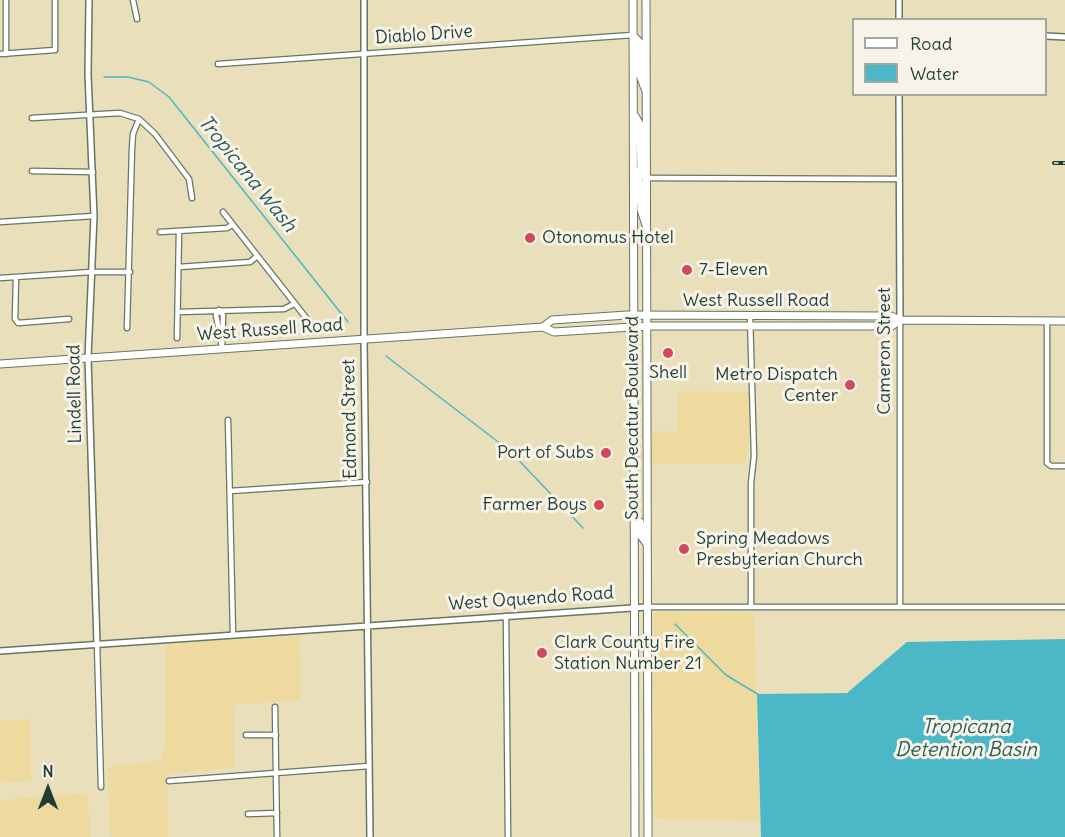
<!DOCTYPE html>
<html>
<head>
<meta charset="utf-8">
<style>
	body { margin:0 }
	#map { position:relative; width:1065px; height:837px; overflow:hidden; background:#e9dfbb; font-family:Delius,sans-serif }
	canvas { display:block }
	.legend { position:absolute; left:852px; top:18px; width:195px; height:78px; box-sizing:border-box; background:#f7f3e8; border:2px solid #a1aaa0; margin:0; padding:8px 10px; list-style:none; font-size:18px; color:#1f3d34 }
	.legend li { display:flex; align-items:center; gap:12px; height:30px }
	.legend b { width:30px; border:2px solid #a1aaa0 }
	.north { position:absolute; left:18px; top:759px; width:60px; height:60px; -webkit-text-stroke:4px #f7f3e8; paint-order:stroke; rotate:0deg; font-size:16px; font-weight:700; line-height:24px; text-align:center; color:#1f3d34 }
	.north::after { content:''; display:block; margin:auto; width:21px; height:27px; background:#1f3d34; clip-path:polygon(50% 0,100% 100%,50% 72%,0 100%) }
</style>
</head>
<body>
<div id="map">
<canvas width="1065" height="837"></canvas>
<ul class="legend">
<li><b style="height:8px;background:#fff"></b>Road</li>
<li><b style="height:16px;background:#4bb7c7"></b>Water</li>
</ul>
<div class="north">N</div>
</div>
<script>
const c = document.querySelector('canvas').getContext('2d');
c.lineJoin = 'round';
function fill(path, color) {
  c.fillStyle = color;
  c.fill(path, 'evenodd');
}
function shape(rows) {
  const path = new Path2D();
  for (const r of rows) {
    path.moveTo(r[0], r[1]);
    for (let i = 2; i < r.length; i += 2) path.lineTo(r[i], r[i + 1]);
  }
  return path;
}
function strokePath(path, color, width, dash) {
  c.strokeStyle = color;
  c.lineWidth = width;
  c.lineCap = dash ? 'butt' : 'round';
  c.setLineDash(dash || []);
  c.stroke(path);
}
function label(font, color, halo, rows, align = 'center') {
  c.font = font + ' Delius,sans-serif';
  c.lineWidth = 6;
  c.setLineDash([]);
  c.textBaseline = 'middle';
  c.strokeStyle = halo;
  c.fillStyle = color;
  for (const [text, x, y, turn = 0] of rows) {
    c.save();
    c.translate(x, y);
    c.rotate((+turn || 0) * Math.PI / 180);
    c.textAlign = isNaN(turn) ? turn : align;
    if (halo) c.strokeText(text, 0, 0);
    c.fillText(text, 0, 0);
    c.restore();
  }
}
fill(shape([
	[679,391,754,392,746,463,651,464,651,431,677,431],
	[653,612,754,613,760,821,654,818],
	[300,636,301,700,233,705,234,768,167,774,168,837,111,837,107,768,162,760,165,745,166,643],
	[30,719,31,781,0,783,0,721],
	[88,793,90,837,0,837,0,800]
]), '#eeda9e');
fill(shape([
	[1065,639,1065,837,761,837,757,694,847,693,907,642]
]), '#4bb7c7');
strokePath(shape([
	[104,77,128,77,149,82,169,97,348,322],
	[386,356,510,451,583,528],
	[675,624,726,675,759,695]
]), '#4bb7c7', 1.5);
const minor = shape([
	[133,0,137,19],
	[0,54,55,50,55,0],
	[6,54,6,0],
	[218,64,633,35],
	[32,118,120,113,139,119,155,134,189,179,192,198],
	[32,171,93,172],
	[648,178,899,179],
	[223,212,314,328],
	[0,222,94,216],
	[160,232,227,228,232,225],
	[179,267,250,262,256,257],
	[16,277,15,319,18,323,69,319],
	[0,278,91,272,130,272],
	[219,310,223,315,222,349],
	[219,310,216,315,222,347],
	[179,312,284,309,294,304],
	[750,316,754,456,751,483,751,607],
	[900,320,900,607],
	[1047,321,1047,463,1051,466,1065,466],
	[127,328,132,148,133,134,139,119],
	[177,338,179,232],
	[228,420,233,634],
	[230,491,367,482],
	[647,607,1065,607],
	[506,616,508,837],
	[97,644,101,787],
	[275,707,277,837],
	[246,735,276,735],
	[169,781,369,766],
	[248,814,277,813]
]);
const tertiary = shape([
	[89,0,88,74,94,216,88,358,97,644],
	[364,0,364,339,370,837],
	[899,0,899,20],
	[1046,36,1065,37],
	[899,94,900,320],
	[0,651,647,607]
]);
const primary = shape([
	[633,0,635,837],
	[646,0,648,837],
	[633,35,640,43,640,75,645,89],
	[635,116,640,125,641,171,648,178],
	[634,170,639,176,641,210,646,225],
	[543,327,552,320,627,315,891,316,900,320,1065,321],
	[0,364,543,327,554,332,648,326,892,326,900,320],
	[634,519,640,522,641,536,647,544]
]);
strokePath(minor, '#667663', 7);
strokePath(tertiary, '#667663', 8);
strokePath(primary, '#667663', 9);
strokePath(minor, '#fff', 4.5);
strokePath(tertiary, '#fff', 5);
strokePath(primary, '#fff', 7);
const rail = shape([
	[1054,163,1065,163]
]);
strokePath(rail, '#1f3d34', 4);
strokePath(rail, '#f7f3e8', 1.5, [4.5]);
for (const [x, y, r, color] of [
	[530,238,6,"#d1495b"],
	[687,270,6,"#d1495b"],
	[668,353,6,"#d1495b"],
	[850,385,6,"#d1495b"],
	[606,453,6,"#d1495b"],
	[599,505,6,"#d1495b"],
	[684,549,6,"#d1495b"],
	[542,653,6,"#d1495b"]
]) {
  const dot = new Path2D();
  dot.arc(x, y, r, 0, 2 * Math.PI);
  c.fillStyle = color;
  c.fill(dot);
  strokePath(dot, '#f7f3e8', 2);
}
label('18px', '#1f3d34', '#f7f3e8', [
	["Diablo Drive",424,35,-4],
	["West Russell Road",756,301],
	["West Russell Road",270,330,-4],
	["Cameron Street",885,351,-90],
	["Lindell Road",75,394,-91],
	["South Decatur Boulevard",633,418,-90],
	["Edmond Street",350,419,-91],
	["West Oquendo Road",531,599,-4]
]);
label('18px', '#1f3d34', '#f7f3e8', [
	["Otonomus Hotel",542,238],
	["7-Eleven",699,270],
	["Shell",668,373,"center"],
	["Metro Dispatch",838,375,"right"],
	["Center",838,396,"right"],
	["Port of Subs",594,453,"right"],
	["Farmer Boys",587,505,"right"],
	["Spring Meadows",696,539],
	["Presbyterian Church",696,560],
	["Clark County Fire",554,643],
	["Station Number 21",554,664]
], 'left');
label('italic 20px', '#2a5c59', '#f7f3e8', [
	["Tropicana Wash",247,174,51],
	["Tropicana",966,727],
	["Detention Basin",966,750]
]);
</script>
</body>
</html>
